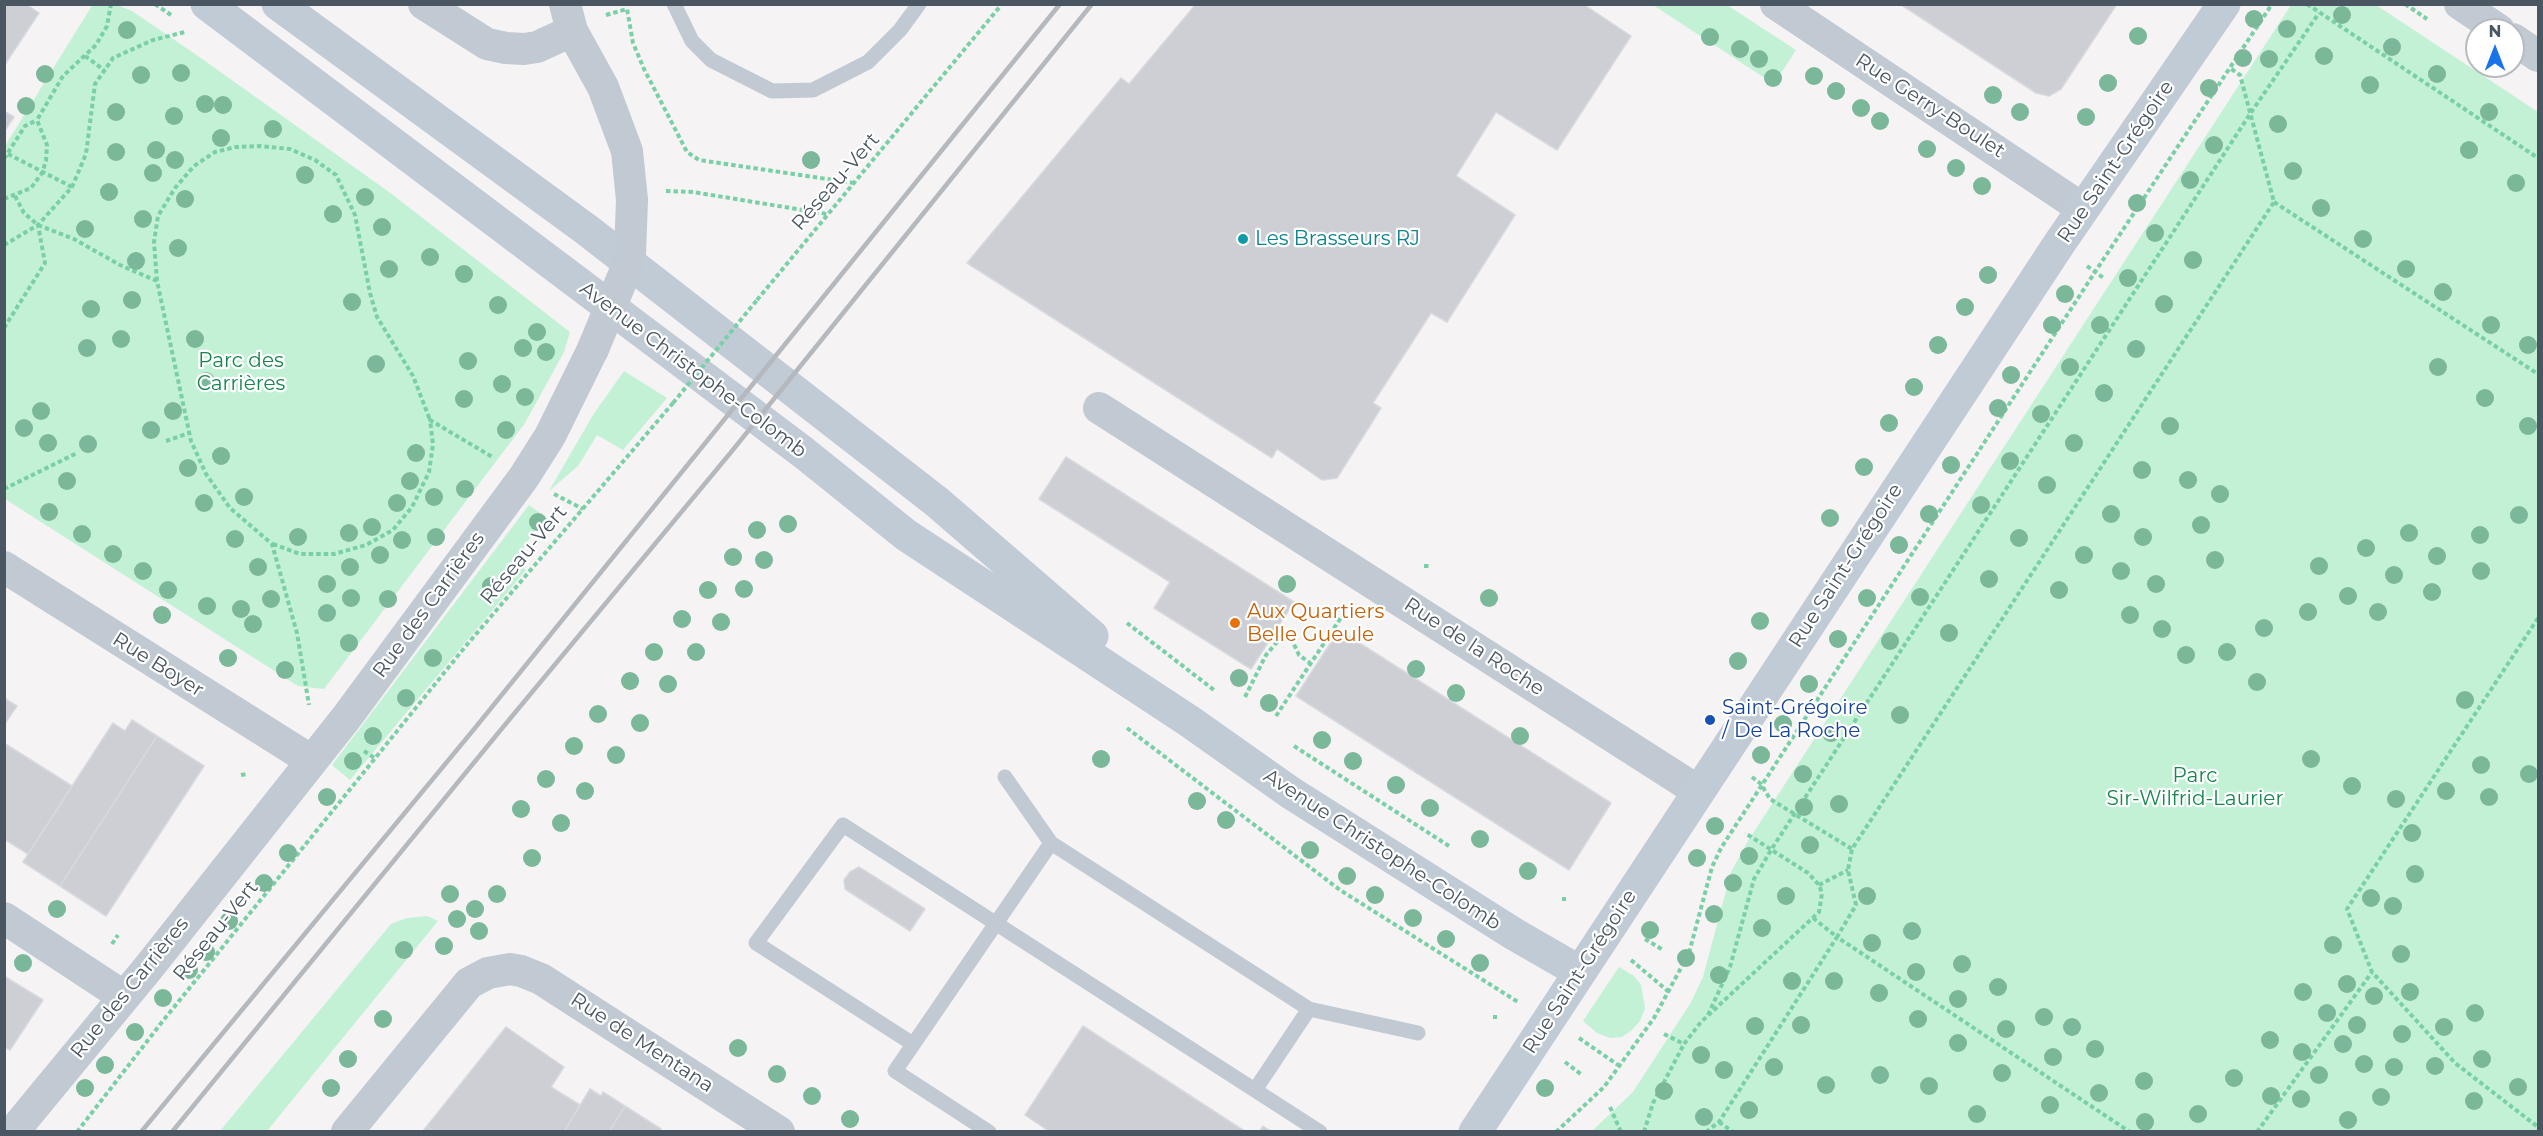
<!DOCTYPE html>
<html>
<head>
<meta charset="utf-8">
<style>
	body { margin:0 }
	#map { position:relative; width:2543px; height:1136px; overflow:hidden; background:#f5f3f3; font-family:Montserrat,sans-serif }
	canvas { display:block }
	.frame { position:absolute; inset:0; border:6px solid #4a5661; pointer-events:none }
	.north { position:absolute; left:2465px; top:18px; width:60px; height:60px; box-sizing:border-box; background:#fff; border:2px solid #b7bbc0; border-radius:50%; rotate:0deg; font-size:16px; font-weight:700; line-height:24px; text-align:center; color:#4a5661 }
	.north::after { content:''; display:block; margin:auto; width:21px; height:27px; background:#1a73e8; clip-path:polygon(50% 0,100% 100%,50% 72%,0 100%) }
</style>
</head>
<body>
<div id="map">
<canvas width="2543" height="1136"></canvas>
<div class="frame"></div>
<div class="north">N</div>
</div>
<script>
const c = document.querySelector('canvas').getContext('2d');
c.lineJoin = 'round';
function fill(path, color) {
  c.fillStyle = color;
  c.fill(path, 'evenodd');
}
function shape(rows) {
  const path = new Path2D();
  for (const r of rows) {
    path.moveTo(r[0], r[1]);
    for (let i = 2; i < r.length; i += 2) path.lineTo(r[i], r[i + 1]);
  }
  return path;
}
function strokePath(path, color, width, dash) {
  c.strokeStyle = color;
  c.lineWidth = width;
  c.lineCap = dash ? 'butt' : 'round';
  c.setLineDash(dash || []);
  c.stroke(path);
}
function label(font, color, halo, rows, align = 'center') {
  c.font = font + ' Montserrat,sans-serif';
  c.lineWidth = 4.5;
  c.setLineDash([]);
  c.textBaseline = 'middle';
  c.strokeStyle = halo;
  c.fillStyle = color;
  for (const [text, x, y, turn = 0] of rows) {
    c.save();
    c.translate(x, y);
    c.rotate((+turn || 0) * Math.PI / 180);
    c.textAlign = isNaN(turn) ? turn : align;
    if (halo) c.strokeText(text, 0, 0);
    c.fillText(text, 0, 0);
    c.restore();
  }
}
fill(shape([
	[93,4,117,5,132,11,198,56,389,192,570,332,564,352,525,423,324,689,298,686,5,499,5,146],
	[1653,5,1727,5,1796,50,1774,84],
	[2291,5,2376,5,2538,112,2538,1131,1592,1131,1633,1092,1690,1004,1703,977,1731,872,1748,841],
	[624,371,667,398,623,450,597,435,578,466,549,491,593,415],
	[529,505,544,516,515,561,526,570,350,780,332,765],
	[427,916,438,921,267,1131,220,1131,391,924,407,918],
	[1619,967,1634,976,1641,985,1645,1008,1640,1021,1632,1030,1622,1037,1610,1038,1597,1033,1583,1021]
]), '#c3f1d5');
const building = shape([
	[4,4,26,4,39,13,4,66,4,4],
	[1196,4,1583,4,1631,36,1557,150,1496,112,1456,176,1515,215,1447,322,1431,313,1373,403,1381,408,1337,478,1322,480,1277,449,1272,458,967,263,1121,78,1129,84,1196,4],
	[1900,4,2117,4,2061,89,2049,96,2036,93,1900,4],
	[4,111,14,117,4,132,4,111],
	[1066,457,1294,602,1251,669,1154,608,1170,582,1039,499,1066,457],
	[1339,630,1611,803,1569,870,1296,696,1339,630],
	[4,698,17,706,4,725,4,698],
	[132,720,157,736,60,886,23,862,113,723,125,731,132,720],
	[157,736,204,766,106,916,60,886,157,736],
	[4,743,72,786,28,854,4,839,4,743],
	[859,867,925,909,910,931,845,889,844,880,850,872,859,867],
	[4,976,43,1000,10,1050,4,1047,4,976],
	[1083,1026,1246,1132,1050,1132,1025,1115,1083,1026],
	[506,1027,564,1067,551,1087,580,1105,564,1132,434,1132,427,1126,506,1027],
	[590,1089,601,1096,603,1092,625,1106,609,1132,564,1132,590,1089],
	[625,1106,661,1129,659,1132,609,1132,625,1106],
	[427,1126,434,1132,422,1132,427,1126],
	[1263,1126,1272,1132,1259,1132,1263,1126]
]);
fill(building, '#cdcfd5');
strokePath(building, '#d7d9de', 1.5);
strokePath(shape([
	[155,4,171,15],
	[2307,4,2538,158],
	[2405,4,2427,19],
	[606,15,627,9,633,43,644,69,687,152,699,160,854,183],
	[85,56,104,70],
	[8,154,72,187],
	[4,159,25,126,37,120],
	[666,191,693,192,827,214],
	[15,196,24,213,38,225,74,239,120,265,157,281,191,441,206,474,230,508,272,544,297,633,309,705],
	[4,199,31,188,42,173,46,161,47,145,37,120,63,76,96,45,107,26,111,4],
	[2274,202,2538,374],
	[4,245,38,225,72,187,86,154,95,84,113,58,153,40,185,32],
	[2087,266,2105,279],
	[157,281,154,242,158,216,175,188,194,166,215,152,236,147,260,146,290,149,315,160,336,175,355,215,370,293,377,317,413,376,430,420],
	[757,300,1002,4],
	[4,328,45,263,38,225],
	[166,441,189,433],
	[4,489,77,453],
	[554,494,583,509],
	[273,544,300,554,334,554,366,545,393,530,412,507,429,472,433,444,430,420,494,458],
	[1424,566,1430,566],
	[2538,618,2347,909,2372,972,2455,1063,2538,1127],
	[1127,623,1214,690],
	[1277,631,1292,640,1299,655,1310,663],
	[1245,697,1266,655,1283,635],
	[1276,716,1346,610],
	[1127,728,1340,890,1518,1002],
	[1294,746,1449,846],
	[364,751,376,759],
	[241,775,247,774],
	[1752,777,1761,784,1770,799,1852,849],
	[1819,885,1848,870],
	[1564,901,1564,897],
	[1813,918,1837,937,1856,905,1848,870,1852,849,2274,202,2240,75,2230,68],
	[1645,939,1663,950],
	[112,944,118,935],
	[1631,960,1669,992],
	[1708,1015,1730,967,1754,879,1771,850,2250,114,2319,13],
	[1493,1017,1497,1017],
	[1664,1034,1684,1044,1701,1022,1819,912,1822,893,1819,885,1808,873,1745,833],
	[1579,1038,1621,1067],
	[1565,1062,1582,1075],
	[1610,1107,1621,1132],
	[1719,1122,1733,1132],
	[77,1132,162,1022,465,647,673,403],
	[1556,1132,1604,1087,1654,1018,1689,953,1712,867,1721,848,2095,272,2272,4],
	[1644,1132,1653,1103,1684,1044],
	[1706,1132,1719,1122,1837,937,2130,1132],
	[2257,1132,2372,972]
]), '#7ad0a6', 4, [4.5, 3]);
strokePath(shape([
	[674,4,692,41,711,60,772,91,813,90,868,62,900,30,919,4],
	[1005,777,1051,843],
	[1309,1009,1418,1033],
	[913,1044,756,943,843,825,1320,1132],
	[989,1132,895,1071,1051,843,1309,1009,1255,1090]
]), '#c1cad2', 15);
strokePath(shape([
	[424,4,487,44,506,48,524,49,537,47,572,31],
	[565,4,572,31,603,87,627,151,632,200],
	[1776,4,2083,209],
	[2460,4,2499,30],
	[2513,39,2538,56],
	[1099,408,1698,791],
	[4,567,312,761],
	[4,918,123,996],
	[13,1132,149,967,346,718,524,477,550,436,593,349],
	[347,1132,469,983,488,973,510,969,521,971,541,979,779,1132]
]), '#c1cad2', 32);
strokePath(shape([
	[207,4,804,453,906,535,1189,721,1291,793,1514,934,1580,972],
	[278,4,587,230,937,502,1092,636],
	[1475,1132,2059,244,2224,4]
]), '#c1cbd6', 33);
strokePath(shape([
	[141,1132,475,728,1060,4],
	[172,1132,499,732,732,451,1092,4]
]), '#b5b8bd', 4.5);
strokePath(shape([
	[673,403,757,300]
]), '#7ad0a6', 4, [4.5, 3]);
strokePath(shape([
	[593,349,625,272,630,254,632,200]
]), '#c1cad2', 32);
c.fillStyle = '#7bb799';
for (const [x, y] of [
	[2342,15],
	[2254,19],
	[2287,29],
	[127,30],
	[2138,36],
	[1710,37],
	[2392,47],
	[1740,49],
	[2324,56],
	[2243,58],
	[1759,59],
	[2269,59],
	[181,73],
	[45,74],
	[2437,74],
	[141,75],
	[1814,76],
	[1773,78],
	[2108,83],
	[2370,85],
	[2209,88],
	[1836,91],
	[1993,95],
	[205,104],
	[223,105],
	[26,106],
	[1861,108],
	[116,112],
	[2020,112],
	[2489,112],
	[174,116],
	[2086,117],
	[1880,121],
	[2278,124],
	[273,129],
	[221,138],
	[2214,145],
	[1927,149],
	[156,150],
	[2469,150],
	[116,152],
	[175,160],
	[811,160],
	[1956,168],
	[2293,171],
	[153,173],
	[305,175],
	[2190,180],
	[2516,183],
	[1982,186],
	[109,192],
	[365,197],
	[185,199],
	[2137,203],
	[2321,208],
	[333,214],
	[143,219],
	[382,227],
	[85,229],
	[2155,233],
	[2363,239],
	[178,248],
	[430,257],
	[2193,260],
	[136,261],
	[389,269],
	[2406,269],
	[464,274],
	[1988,275],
	[2128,278],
	[2443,292],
	[2065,294],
	[132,300],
	[352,302],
	[2164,304],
	[498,305],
	[1965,307],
	[91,309],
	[2052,325],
	[2100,325],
	[2491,325],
	[537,332],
	[121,339],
	[195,339],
	[1938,345],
	[2528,345],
	[87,348],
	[523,348],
	[2136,349],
	[546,352],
	[468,361],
	[376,364],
	[2070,367],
	[2438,367],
	[2011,375],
	[206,381],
	[502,384],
	[1914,387],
	[2104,393],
	[525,397],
	[2485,398],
	[464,399],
	[1998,408],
	[41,411],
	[173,411],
	[2041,414],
	[1889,423],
	[2170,426],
	[2528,426],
	[24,428],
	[151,430],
	[506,430],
	[48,443],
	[2074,443],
	[88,444],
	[416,453],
	[221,456],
	[2010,461],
	[1951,465],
	[1864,467],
	[188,468],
	[2142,470],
	[2188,480],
	[67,481],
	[410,481],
	[2047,485],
	[465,489],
	[2220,494],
	[244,497],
	[434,497],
	[204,503],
	[397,503],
	[1981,505],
	[49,512],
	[1929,514],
	[2111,514],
	[2519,515],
	[1830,518],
	[538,522],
	[788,524],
	[2201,525],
	[372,527],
	[757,530],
	[349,533],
	[2409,533],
	[82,534],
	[2480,535],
	[298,537],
	[436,537],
	[2143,537],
	[2019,538],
	[235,539],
	[402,540],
	[1899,545],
	[2366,548],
	[113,554],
	[380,555],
	[2084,555],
	[2437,556],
	[733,557],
	[764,560],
	[2215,560],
	[2319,566],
	[258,567],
	[350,567],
	[143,571],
	[2121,571],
	[2481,571],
	[2394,575],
	[1989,579],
	[327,584],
	[1287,584],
	[2156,584],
	[491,586],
	[744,589],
	[168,590],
	[708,590],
	[2059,590],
	[2432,592],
	[2348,596],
	[1920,597],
	[351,598],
	[1489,598],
	[1867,598],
	[271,599],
	[388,599],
	[207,606],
	[241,609],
	[2308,612],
	[2378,612],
	[327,613],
	[162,615],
	[2130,615],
	[682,619],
	[1760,621],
	[721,622],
	[253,624],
	[2264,628],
	[2162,629],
	[1949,633],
	[1838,639],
	[1890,641],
	[349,643],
	[654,652],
	[696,652],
	[2227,652],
	[2186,655],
	[228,658],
	[433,658],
	[1738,661],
	[1416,669],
	[285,670],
	[1239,678],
	[630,681],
	[2257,682],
	[668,684],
	[1809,684],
	[1456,693],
	[406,698],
	[2465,700],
	[1269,703],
	[598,714],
	[1900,715],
	[640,723],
	[1783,724],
	[1831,733],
	[373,736],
	[1520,736],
	[1322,740],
	[574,746],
	[616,755],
	[1761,755],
	[1101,759],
	[2311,759],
	[353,761],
	[1353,761],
	[2481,765],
	[1803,774],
	[2529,774],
	[546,779],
	[1396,785],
	[2352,786],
	[585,791],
	[2446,791],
	[327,797],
	[2489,797],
	[2396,799],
	[1197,801],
	[1839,804],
	[1804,807],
	[1430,808],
	[521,809],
	[1226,820],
	[561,823],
	[1715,826],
	[2412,833],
	[1480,839],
	[1810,845],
	[1310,850],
	[288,853],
	[1749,856],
	[532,858],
	[1697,858],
	[1528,871],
	[2415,874],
	[1347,876],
	[264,883],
	[1733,883],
	[450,894],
	[497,894],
	[1375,895],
	[1786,896],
	[1867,896],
	[2371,898],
	[2393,906],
	[57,909],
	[475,909],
	[1714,914],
	[1413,918],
	[457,919],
	[229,921],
	[1762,928],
	[1650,930],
	[479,931],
	[1912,931],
	[1446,939],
	[1872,943],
	[2333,945],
	[444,946],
	[404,950],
	[206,952],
	[2401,954],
	[1686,958],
	[23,963],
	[1480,963],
	[1962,964],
	[189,970],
	[1916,972],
	[1719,975],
	[1792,981],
	[1834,981],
	[2347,984],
	[1998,987],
	[2303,992],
	[2410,992],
	[1879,993],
	[2374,996],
	[163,998],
	[1958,999],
	[2327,1013],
	[2475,1013],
	[2044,1017],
	[383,1019],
	[1918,1019],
	[1801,1025],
	[2357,1025],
	[1755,1026],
	[2072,1027],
	[2444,1027],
	[2006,1029],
	[135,1032],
	[2402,1034],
	[2270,1040],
	[1958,1043],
	[2343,1044],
	[738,1048],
	[2095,1049],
	[2302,1052],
	[1701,1055],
	[2053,1057],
	[348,1059],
	[2482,1059],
	[2364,1064],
	[105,1065],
	[2435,1066],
	[1774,1067],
	[2394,1067],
	[1724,1070],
	[2002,1073],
	[777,1074],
	[1880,1075],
	[2319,1075],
	[2234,1078],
	[2144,1081],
	[1826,1085],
	[1929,1086],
	[2518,1087],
	[85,1088],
	[331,1088],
	[1545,1088],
	[1664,1091],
	[2099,1093],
	[812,1096],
	[2271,1096],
	[2381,1097],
	[2301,1099],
	[2474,1101],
	[2050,1105],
	[1749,1110],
	[1977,1114],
	[2198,1114],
	[1704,1117],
	[850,1119],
	[2348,1120],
	[2145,1122]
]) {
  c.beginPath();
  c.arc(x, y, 9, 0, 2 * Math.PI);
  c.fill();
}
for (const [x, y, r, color] of [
	[1243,239,6,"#0f9aa8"],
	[1235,623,6,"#e8710a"],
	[1710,720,6,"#1a4fb4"]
]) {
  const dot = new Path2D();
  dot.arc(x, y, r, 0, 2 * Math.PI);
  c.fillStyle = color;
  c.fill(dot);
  strokePath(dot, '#fff', 2);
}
label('20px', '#4a5661', '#fff', [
	["Rue Gerry-Boulet",1930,106,33],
	["Rue Saint-Grégoire",2116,162,-56],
	["Réseau-Vert",836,182,-49],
	["Avenue Christophe-Colomb",693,370,37],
	["Réseau-Vert",524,555,-50],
	["Rue Saint-Grégoire",1846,566,-57],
	["Rue des Carrières",429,605,-54],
	["Rue de la Roche",1474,647,33],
	["Rue Boyer",158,665,32],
	["Avenue Christophe-Colomb",1382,850,33],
	["Réseau-Vert",216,931,-51],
	["Rue Saint-Grégoire",1580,972,-57],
	["Rue des Carrières",130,988,-51],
	["Rue de Mentana",642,1043,33]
]);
label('20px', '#0d838f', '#fff', [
	["Les Brasseurs RJ",1255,239]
], 'left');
label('20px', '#17864f', '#fff', [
	["Parc des",241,361],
	["Carrières",241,384],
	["Parc",2195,776],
	["Sir-Wilfrid-Laurier",2195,799]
]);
label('20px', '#c56008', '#fff', [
	["Aux Quartiers",1247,612],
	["Belle Gueule",1247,635]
], 'left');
label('20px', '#164399', '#fff', [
	["Saint-Grégoire",1722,708],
	["/ De La Roche",1722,731]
], 'left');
</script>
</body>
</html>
